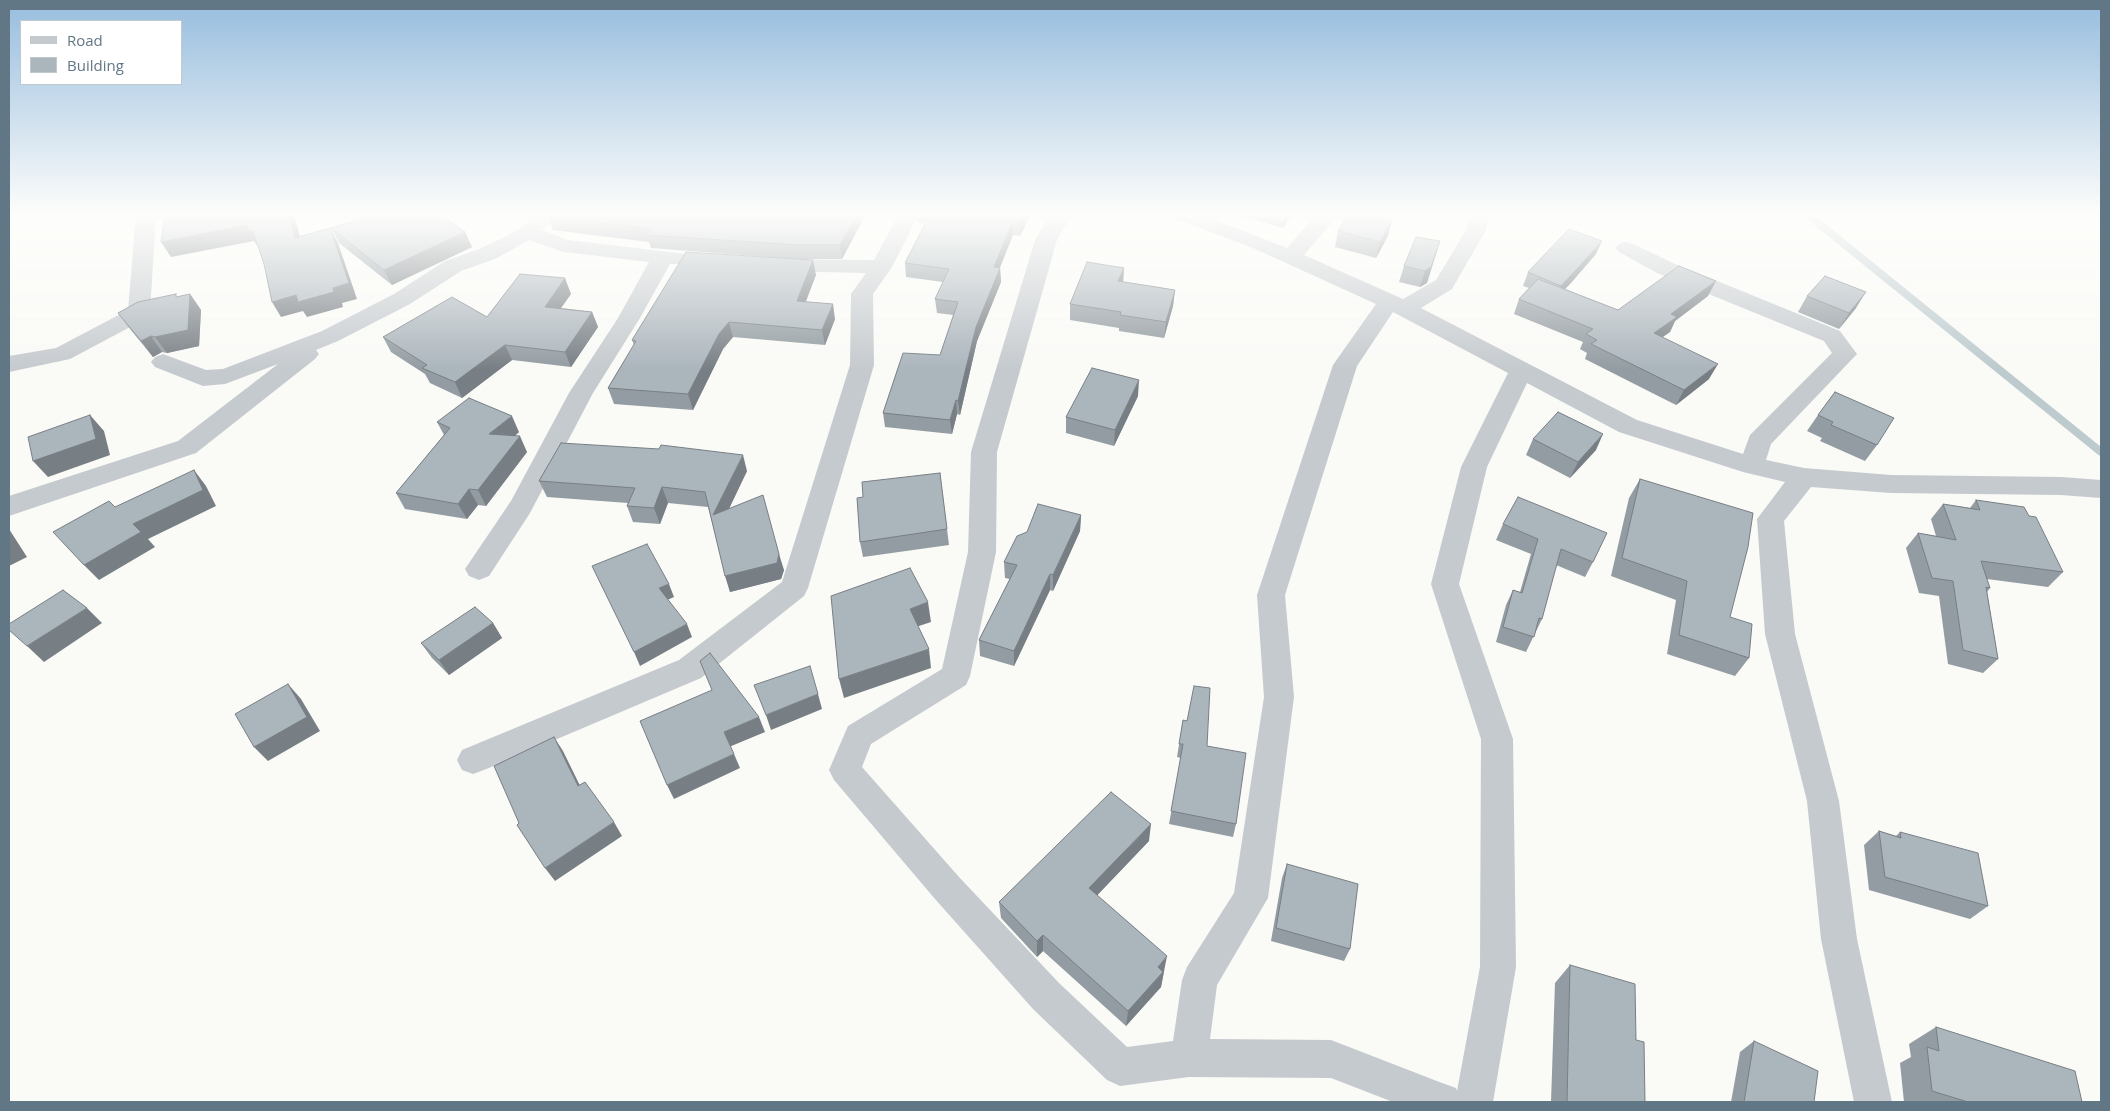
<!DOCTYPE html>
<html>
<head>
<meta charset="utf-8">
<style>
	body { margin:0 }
	#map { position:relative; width:2110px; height:1111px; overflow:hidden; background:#fafaf7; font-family:"Open Sans",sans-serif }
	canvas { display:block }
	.frame { position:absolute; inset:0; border:10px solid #627785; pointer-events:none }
	.legend { position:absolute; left:20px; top:20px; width:162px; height:65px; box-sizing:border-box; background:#fff; border:1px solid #c0c9ce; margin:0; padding:6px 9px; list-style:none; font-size:15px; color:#627785 }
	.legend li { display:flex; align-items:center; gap:10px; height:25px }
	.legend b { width:25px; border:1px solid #c0c9ce }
</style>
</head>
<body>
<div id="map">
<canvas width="2110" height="1111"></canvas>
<div class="frame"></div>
<ul class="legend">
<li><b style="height:6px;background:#c5cace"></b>Road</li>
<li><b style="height:14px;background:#abb5bc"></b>Building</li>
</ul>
</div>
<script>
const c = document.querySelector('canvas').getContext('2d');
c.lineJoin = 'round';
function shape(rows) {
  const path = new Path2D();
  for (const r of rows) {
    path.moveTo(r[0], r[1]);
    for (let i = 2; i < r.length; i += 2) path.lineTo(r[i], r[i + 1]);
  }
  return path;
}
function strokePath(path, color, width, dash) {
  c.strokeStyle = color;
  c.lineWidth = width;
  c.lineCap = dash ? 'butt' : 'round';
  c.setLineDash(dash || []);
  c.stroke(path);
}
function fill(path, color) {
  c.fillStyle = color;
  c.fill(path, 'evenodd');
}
strokePath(shape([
	[1807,214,2101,452]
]), '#bdcace', 8);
fill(shape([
	[136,214,156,214,150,313,147,318,70,359,9,372,9,356,56,348,128,310,136,214],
	[536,214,559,214,542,230,568,240,678,253,686,254,689,259,686,264,670,264,640,318,593,393,530,513,489,576,479,580,469,576,465,569,511,501,569,393,618,318,649,262,564,252,529,240,495,259,461,271,410,304,338,341,316,350,319,354,315,359,196,453,9,516,9,496,178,441,278,364,225,384,203,386,155,367,151,362,155,357,163,354,206,370,223,369,322,331,394,294,445,261,479,249,501,239,521,228,536,214],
	[899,214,919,214,892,267,873,294,874,365,808,588,804,596,701,678,484,770,473,774,462,770,457,760,462,750,679,660,782,582,850,365,851,294,866,273,776,271,768,270,765,265,768,260,776,259,874,260,899,214],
	[1051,214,1072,214,1057,240,997,452,996,552,970,676,966,685,871,744,862,767,959,877,1059,983,1127,1047,1173,1041,1182,980,1187,967,1234,893,1264,697,1257,595,1333,365,1376,304,1253,248,1174,218,1171,214,1201,214,1287,248,1317,214,1339,214,1304,255,1403,299,1436,280,1466,230,1469,214,1489,214,1486,230,1452,289,1421,308,1637,420,1743,454,1750,435,1832,353,1824,341,1657,273,1619,252,1615,248,1619,244,1626,242,1633,244,1673,263,1840,331,1857,354,1771,444,1766,460,1804,468,1891,475,2061,477,2101,480,2101,498,2061,495,1891,493,1811,487,1784,521,1795,634,1839,801,1857,939,1892,1102,1854,1102,1821,939,1807,801,1765,634,1757,519,1785,482,1743,472,1619,432,1527,383,1487,467,1459,584,1513,739,1516,967,1493,1102,1393,1102,1331,1078,1189,1077,1120,1086,1107,1080,1033,1009,935,899,834,780,829,770,848,726,942,669,968,552,971,452,1035,240,1051,214],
	[1393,312,1508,373,1461,467,1431,584,1481,739,1480,967,1457,1091,1456,1088,1442,1083,1331,1040,1210,1039,1217,985,1268,898,1294,697,1285,595,1357,366,1393,312]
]), '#c5cace');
fill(shape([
	[866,214,842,259,805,259,816,275,805,302,835,319,825,345,733,337,723,349,693,410,614,404,608,388,634,345,632,340,781,258,651,248,649,242,553,230,548,216],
	[884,214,897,214,895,217],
	[916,214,1031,214,1020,236,1013,235,1000,268,1001,282,977,341,960,415,957,414,952,434,885,427,883,413,940,355,953,315,937,313,935,299,943,282,906,277,905,263,925,224,917,222],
	[1245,214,1292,214,1283,228,1244,217],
	[354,217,465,232,472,247,392,285,339,243,331,228,356,220],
	[1392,220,1388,236,1376,258,1335,247,1338,231],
	[1440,241,1427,283,1420,287,1399,282,1404,266],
	[1596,254,1565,289,1618,310,1708,296,1675,321,1670,332,1662,337,1709,379,1676,405,1585,359,1587,353,1580,349,1583,342,1514,314,1519,299,1529,288,1523,286,1528,272],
	[1124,268,1123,282,1175,290,1173,306,1164,338,1119,331,1119,328,1070,320,1070,304],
	[190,294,201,310,199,346,167,353,162,352,153,357,130,329,118,313,178,297],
	[571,294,561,308,592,312,598,327,571,367,512,360,462,398,430,383,425,374,391,352,383,337,487,317],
	[1807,296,1856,308,1839,329,1798,312],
	[1835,392,1877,445,1865,461,1820,441,1822,438,1807,431,1818,415],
	[1138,396,1114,446,1066,433,1066,417],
	[437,422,519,432,515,436,527,452,486,506,478,505,467,519,405,509,396,493,444,435],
	[1533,439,1596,450,1570,478,1526,455],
	[747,471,729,508,784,570,781,579,730,592,708,507,668,503,660,524,633,522,627,506,628,503,547,497,539,481],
	[940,473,949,545,863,557,860,542,863,497],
	[1640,479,1730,617,1749,658,1735,676,1667,654,1676,600,1611,576,1629,498],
	[1976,500,2029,516,2063,572,2048,587,1987,579,1990,588,1987,592,1998,659,1983,673,1948,664,1939,596,1919,593,1906,548,1918,533,1936,536,1931,519,1943,504,1970,508],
	[1081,515,1080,531,1053,591,1050,590,1014,666,980,656,979,640,1010,579,1005,578,1004,562],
	[1503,524,1593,562,1585,577,1556,565,1542,619,1526,652,1496,642,1506,605,1513,590,1520,592,1531,554,1496,540],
	[493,623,502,638,449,675,432,658,421,643],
	[1183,720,1207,746,1236,824,1233,837,1169,824,1181,758,1177,757],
	[1879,831,1896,836,1900,832,1988,906,1970,919,1869,890,1864,845],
	[1149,841,1097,895,1164,971,1161,987,1126,1026,1043,951,1037,957,1001,918,999,902],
	[1287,864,1350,949,1344,961,1271,941,1282,878],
	[1570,965,1636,1040,1645,1102,1551,1102,1555,983],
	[1936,1027,2082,1102,1904,1102,1900,1063,1911,1057,1909,1044],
	[1754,1041,1814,1102,1731,1102,1740,1052]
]), '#939ca2');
fill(shape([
	[289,214,294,214,304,253,295,238],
	[857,214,866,214,842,259,840,245],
	[1024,214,1031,214,1020,236,1020,222],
	[1285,214,1292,214,1283,228],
	[1392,220,1388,236,1376,258,1380,242],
	[1013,221,1013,235,994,281,994,267],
	[247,225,253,231,258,247,254,241,171,257,161,242],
	[330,228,338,243,357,299,342,303,343,307,307,317,303,311,281,317,272,302,296,295,333,288],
	[465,232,472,247,392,285,384,270],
	[1440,241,1427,283,1420,287,1425,271],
	[1602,241,1596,254,1571,283,1555,299,1561,286],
	[813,260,816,275,800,317,797,301],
	[1000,268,1001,282,977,341,960,415,958,401,976,327],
	[1124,268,1123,283,1118,281],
	[565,278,571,294,551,322,545,307],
	[1716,281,1708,296,1675,321,1670,332,1647,348,1654,333,1671,314],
	[1175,290,1173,306,1164,338,1166,322],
	[1866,292,1856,308,1839,329,1849,313],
	[190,294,201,310,199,346,167,353,155,337],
	[833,304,835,319,825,345,822,330],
	[592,312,598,327,571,367,565,352],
	[729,322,733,337,723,349,693,410,688,394,719,334],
	[151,336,162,352,153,357,141,341],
	[505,345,512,360,462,398,455,382],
	[1718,364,1709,379,1676,405,1684,390],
	[1139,380,1138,396,1114,446,1115,430],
	[956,400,957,414,952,434,950,420],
	[90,415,104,431,110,455,48,477,33,461],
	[512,416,519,432,497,450,489,434],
	[1603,434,1596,450,1570,478,1578,462],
	[520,436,527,452,486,506,478,490],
	[743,455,747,471,719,530,713,515],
	[194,470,206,486,216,506,148,539,155,547,99,580,84,565,133,524],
	[662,487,668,503,660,524,654,508],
	[469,489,478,505,467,519,458,504],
	[1081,515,1080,531,1053,591,1053,575],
	[9,529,27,557,9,566],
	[779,554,784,570,781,579,730,592,725,576],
	[1050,574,1050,590,1014,666,1014,651],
	[669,584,674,597,665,601,659,588],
	[928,602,931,622,913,628,910,609],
	[87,608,102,623,44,662,27,646],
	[493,623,502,638,449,675,439,660],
	[687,624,692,637,640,666,634,652],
	[929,649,931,668,844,698,839,679],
	[288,684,301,699,320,731,268,761,254,747],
	[818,694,822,709,771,730,766,715],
	[759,717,765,732,729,747,724,732],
	[554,737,563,751,587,800,578,786],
	[734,754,740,768,674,799,667,785],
	[614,822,622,836,555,881,545,868],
	[1151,824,1149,841,1088,905,1089,888],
	[1043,935,1043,951,1037,957,1037,941],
	[1167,956,1161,987,1126,1026,1128,1011,1158,967]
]), '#787f84');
const building = shape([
	[165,214,289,214,295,238,330,228,349,283,333,288,334,292,298,302,296,295,272,302,264,264,253,231,249,232,247,225,161,242,165,214],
	[362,214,440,214,465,232,384,270,331,228,357,220,354,217,362,214],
	[550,214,857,214,840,245,798,245,647,235,651,229,548,216,550,214],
	[930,214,1024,214,1020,222,1013,221,994,267,1000,268,976,327,958,401,956,400,950,420,883,413,903,353,940,355,958,302,935,299,949,269,905,263,930,214],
	[1348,214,1368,214,1392,220,1380,242,1338,231,1348,214],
	[1569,229,1602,241,1576,270,1561,286,1528,272,1569,229],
	[1416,237,1440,241,1431,267,1425,271,1404,266,1416,237],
	[686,252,813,260,797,301,833,304,822,330,729,322,719,334,688,394,608,388,636,341,632,340,686,252],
	[1087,262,1124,268,1118,281,1175,290,1166,322,1120,315,1121,312,1070,304,1087,262],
	[1679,266,1716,281,1671,314,1677,317,1654,333,1718,364,1684,390,1591,344,1597,340,1586,334,1593,329,1519,299,1538,279,1618,310,1679,266],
	[520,274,565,278,545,307,592,312,565,352,505,345,455,382,422,368,427,365,383,337,452,297,487,317,520,274],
	[1825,276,1866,292,1849,313,1807,296,1825,276],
	[176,294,176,297,190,294,188,330,155,337,151,336,141,341,118,313,138,302,176,294],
	[1092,368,1139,380,1115,430,1066,417,1092,368],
	[1835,392,1894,418,1877,445,1831,425,1833,422,1818,415,1835,392],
	[469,398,512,416,489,434,520,436,478,490,469,489,458,504,396,493,450,428,437,422,469,398],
	[1558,412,1603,434,1578,462,1533,439,1558,412],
	[90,415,96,439,33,461,28,437,90,415],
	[561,443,659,449,661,445,743,455,713,515,763,495,779,554,777,563,725,576,705,492,662,487,654,508,627,506,635,488,539,481,561,443],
	[194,470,203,490,133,524,141,532,84,565,53,532,109,501,115,507,194,470],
	[940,473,947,529,860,542,857,498,863,497,862,482,940,473],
	[1640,479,1753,513,1748,547,1730,617,1752,624,1749,658,1679,635,1687,581,1622,558,1640,479],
	[1518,497,1607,533,1593,562,1561,549,1542,619,1539,618,1534,637,1503,627,1513,590,1522,593,1538,539,1503,524,1518,497],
	[1976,500,2024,507,2029,516,2036,517,2063,572,1981,561,1990,588,1986,587,1998,659,1963,650,1953,581,1932,578,1918,533,1956,540,1943,504,1980,510,1976,500],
	[1038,504,1081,515,1053,575,1050,574,1014,651,979,640,1017,565,1004,562,1017,536,1027,532,1038,504],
	[647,544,669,584,659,588,687,624,634,652,592,566,647,544],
	[910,568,928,602,910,609,929,649,839,679,831,596,910,568],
	[63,590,87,608,27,646,9,630,9,624,63,590],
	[475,607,493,623,439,660,421,643,475,607],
	[710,653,759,717,724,732,734,754,667,785,640,721,712,690,700,661,710,653],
	[810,666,818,694,766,715,754,685,810,666],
	[288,684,307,717,254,747,235,714,288,684],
	[1194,686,1210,688,1207,746,1246,753,1236,824,1171,811,1183,744,1179,744,1183,720,1187,721,1194,686],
	[554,737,578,786,585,782,614,822,545,868,517,825,519,823,494,766,554,737],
	[1111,792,1151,824,1089,888,1167,956,1158,967,1163,972,1128,1011,1043,935,1037,941,999,902,1111,792],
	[1879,831,1901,838,1900,832,1978,853,1988,906,1885,877,1879,831],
	[1287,864,1358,884,1350,949,1276,928,1287,864],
	[1570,965,1635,984,1636,1040,1644,1042,1645,1102,1567,1102,1570,965],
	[1936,1027,2075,1071,2082,1102,1968,1102,1932,1091,1927,1047,1939,1051,1936,1027],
	[1754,1041,1818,1071,1814,1102,1744,1102,1754,1041]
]);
fill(building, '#abb5bc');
strokePath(building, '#787f84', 1);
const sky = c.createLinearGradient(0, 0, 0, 370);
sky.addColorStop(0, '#97bdde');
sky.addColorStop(0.58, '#fdfdfb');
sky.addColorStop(1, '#fdfdfb00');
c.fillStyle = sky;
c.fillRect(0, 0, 2110, 370);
</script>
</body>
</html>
